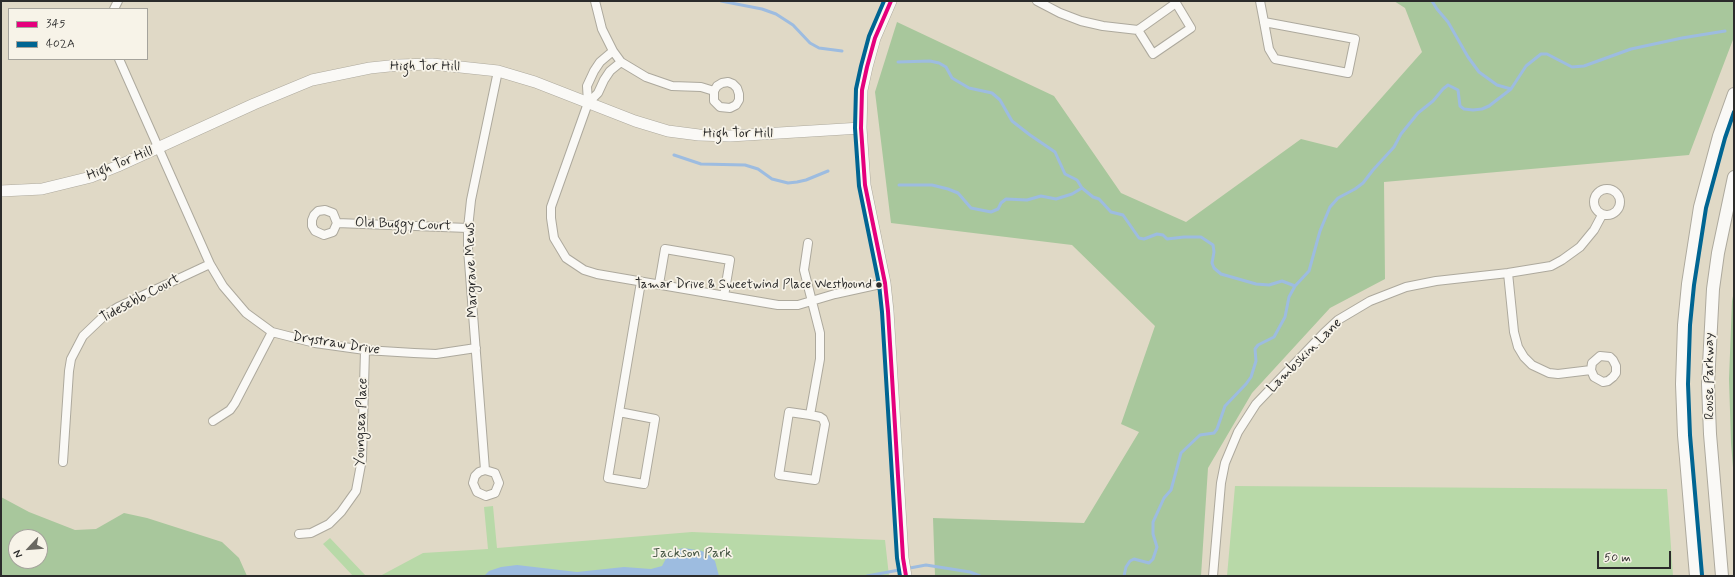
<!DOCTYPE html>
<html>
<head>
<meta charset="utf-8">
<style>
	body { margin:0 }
	#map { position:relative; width:1735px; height:577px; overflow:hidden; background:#e0d9c6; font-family:Mynerve,sans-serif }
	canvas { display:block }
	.frame { position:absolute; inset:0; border:2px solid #2b2b2b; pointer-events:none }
	.legend { position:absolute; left:8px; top:8px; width:140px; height:52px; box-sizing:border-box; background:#f7f3e8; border:1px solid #a5a39c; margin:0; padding:5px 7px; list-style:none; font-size:12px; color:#2b2b2b }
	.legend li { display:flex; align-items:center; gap:8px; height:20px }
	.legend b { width:20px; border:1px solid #a5a39c }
	.north { position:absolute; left:8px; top:529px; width:40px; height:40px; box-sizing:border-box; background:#f7f3e8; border:1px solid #a5a39c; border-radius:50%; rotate:244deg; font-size:11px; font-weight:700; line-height:16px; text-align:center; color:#2b2b2b }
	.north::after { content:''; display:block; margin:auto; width:14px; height:18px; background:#6a6861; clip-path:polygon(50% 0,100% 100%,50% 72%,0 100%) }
	.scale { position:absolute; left:1597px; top:551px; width:74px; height:18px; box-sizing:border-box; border:2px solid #2b2b2b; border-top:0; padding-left:5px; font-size:12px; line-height:14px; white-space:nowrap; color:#2b2b2b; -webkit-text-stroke:3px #f7f3e8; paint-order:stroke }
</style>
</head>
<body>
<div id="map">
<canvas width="1735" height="577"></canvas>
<div class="frame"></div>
<ul class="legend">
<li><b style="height:5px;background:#e5007d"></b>345</li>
<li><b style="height:5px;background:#006592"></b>402A</li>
</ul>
<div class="north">N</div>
<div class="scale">50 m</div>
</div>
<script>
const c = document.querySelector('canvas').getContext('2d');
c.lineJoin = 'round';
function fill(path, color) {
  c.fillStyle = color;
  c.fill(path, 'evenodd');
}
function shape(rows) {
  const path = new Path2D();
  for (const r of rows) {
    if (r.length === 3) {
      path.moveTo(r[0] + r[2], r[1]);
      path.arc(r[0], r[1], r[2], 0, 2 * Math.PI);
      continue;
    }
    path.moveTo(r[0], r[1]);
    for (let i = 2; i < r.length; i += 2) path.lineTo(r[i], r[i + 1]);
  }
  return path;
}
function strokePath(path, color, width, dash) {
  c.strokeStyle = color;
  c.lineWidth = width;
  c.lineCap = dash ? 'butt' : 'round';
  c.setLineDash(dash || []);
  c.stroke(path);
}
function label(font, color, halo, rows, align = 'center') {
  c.font = font + ' Mynerve,sans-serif';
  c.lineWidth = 3.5;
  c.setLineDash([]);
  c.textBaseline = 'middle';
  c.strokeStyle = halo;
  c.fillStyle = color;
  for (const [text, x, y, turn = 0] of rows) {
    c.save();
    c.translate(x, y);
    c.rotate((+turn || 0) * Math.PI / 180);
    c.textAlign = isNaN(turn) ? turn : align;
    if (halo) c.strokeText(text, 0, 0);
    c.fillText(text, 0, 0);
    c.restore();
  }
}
fill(shape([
	[1235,486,1667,489,1673,576,1227,576],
	[493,506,497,548,692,532,885,540,889,576,380,576,423,553,488,549,484,507],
	[330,538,366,576,353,576,323,544]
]), '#b8d9a8');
fill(shape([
	[1394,1,1734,1,1734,37,1689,155,1384,182,1385,279,1330,308,1252,393,1208,468,1201,576,935,576,933,518,1084,523,1139,432,1121,424,1155,326,1072,245,891,223,875,92,897,22,1054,96,1121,193,1186,222,1301,139,1337,148,1422,52,1405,8],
	[1734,291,1734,480,1731,443,1729,379,1732,301],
	[1,497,29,512,75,530,96,529,124,513,147,518,222,542,239,558,247,576,1,576],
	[16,537,40,537,40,561,16,561]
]), '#a8c79c');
fill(shape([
	[684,548,702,551,709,555,715,561,719,576,484,576,489,571,501,567,517,565,577,572,624,567,651,569,662,566,669,553,674,550]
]), '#9dbce0');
strokePath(shape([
	[721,1,762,9,776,14,793,25,810,43,819,48,842,51],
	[1432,1,1437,9,1448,22,1468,57,1479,72,1497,85,1511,89],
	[898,62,930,61,939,63,946,67,952,78,969,88,992,93,1000,100,1012,121,1030,135,1055,152,1065,174,1077,180,1082,188,1093,197,1099,199,1111,212,1123,215,1139,238,1144,239,1157,234,1163,235,1167,239,1184,237,1201,237,1213,245,1214,252,1212,263,1214,268,1221,274,1256,284,1269,285,1282,281,1295,286],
	[674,155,701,164,745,165,758,169,772,179,788,183,797,182,806,180,828,171],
	[899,185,932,185,948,189,958,193,971,208,991,212,998,209,1001,203,1006,199,1027,200,1041,196,1056,199,1072,194,1082,188],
	[867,576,926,565,970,572,980,576],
	[1124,576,1126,567,1130,561,1134,559,1149,563,1153,559,1157,547,1153,534,1153,522,1164,498,1171,490,1181,453,1200,435,1214,433,1217,429,1225,406,1246,384,1251,377,1256,361,1255,349,1258,345,1274,337,1285,317,1289,297,1295,286,1309,271,1320,231,1330,207,1338,198,1355,189,1363,183,1373,170,1394,147,1401,134,1418,113,1433,101,1443,89,1448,85,1458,90,1460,106,1464,109,1473,110,1482,109,1489,106,1511,89,1526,66,1541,54,1547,54,1572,67,1584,66,1631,49,1682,38,1725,31]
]), '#9dbce0', 3);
const street = shape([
	[595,1,602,29,613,51,621,62,646,77,672,86,701,87,714,91,717,86,722,83,728,82,733,84,737,88,739,94,739,100,736,105,730,108,720,107,714,101,714,91],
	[1037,1,1060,13,1081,21,1103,26,1138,30,1176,3,1191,28,1153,54,1138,30],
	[1260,1,1264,22,1269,49,1275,59,1348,73,1355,39,1264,22],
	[114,9,118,1],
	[613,51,600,62,594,71,587,86,588,103,551,207,551,218,554,238,566,258,584,270,597,274,778,305,798,305,835,294,885,283],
	[119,59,210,264,223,286,246,313,272,332,315,343,365,350,414,353,436,354,476,348],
	[588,103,598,93,604,80,610,71,621,62],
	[1607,202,13],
	[337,223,333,232,324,235,315,231,312,226,312,220,314,215,318,211,325,210,333,213,337,223,468,228],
	[808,243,804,270,820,333,820,359,810,415,820,417,823,419,825,424,815,480,779,475,789,412,810,415],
	[1508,273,1514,332,1518,347,1524,357,1532,365,1549,373,1558,374,1591,370,1594,377,1603,382,1608,381,1613,377,1616,373,1616,366,1613,360,1610,357,1600,356,1592,363,1591,370],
	[659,284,665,249,730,260,724,296],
	[619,412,655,419,644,484,608,478,619,412,641,282],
	[213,421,230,410,235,403,272,332],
	[63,462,69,371,71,359,83,336,104,316,118,307,210,264],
	[485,470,495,473,499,483,495,493,486,496,477,492,473,483,475,476,479,472,485,470,468,249,468,228,471,200,498,71],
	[299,534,311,533,329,524,341,512,356,491,362,459,365,350],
	[1213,576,1221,483,1225,463,1238,432,1256,404,1324,333,1338,320,1370,301,1406,287,1436,281,1508,273,1551,266,1562,260,1580,247,1594,230,1602,215]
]);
const secondary = shape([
	[891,1,875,38,867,67,862,90,861,128,865,185,885,283,888,311,903,558,906,576],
	[1,191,42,189,91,177,118,166,254,104,312,80,370,68,399,65,432,64,498,71,535,82,635,121,668,131,699,135,730,136,861,128]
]);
const primary = shape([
	[1696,576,1684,435,1682,384,1684,325,1688,284,1700,207,1719,136,1734,94],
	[1722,576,1710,434,1708,384,1713,289,1718,253,1734,177]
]);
strokePath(street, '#ada99d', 10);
strokePath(secondary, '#ada99d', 12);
strokePath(primary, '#ada99d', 14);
strokePath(street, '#faf9f6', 8);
strokePath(secondary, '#faf9f6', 11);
strokePath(primary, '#faf9f6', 12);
strokePath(shape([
	[891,1,875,38,867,67,862,90,861,128,865,185,885,283,888,311,903,558,906,576]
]), '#e5007d', 4);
strokePath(shape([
	[884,1,869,36,861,66,856,89,855,128,859,186,879,284,882,312,897,558,900,576],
	[1702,575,1690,435,1688,384,1690,325,1694,285,1706,208,1725,138,1734,112]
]), '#006592', 4);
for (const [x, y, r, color] of [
	[879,285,3.5,"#2b2b2b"]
]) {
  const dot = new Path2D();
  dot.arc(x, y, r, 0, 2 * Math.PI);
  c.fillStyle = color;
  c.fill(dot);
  strokePath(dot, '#f7f3e8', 1.5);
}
label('13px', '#2b2b2b', '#f7f3e8', [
	["Tamar Drive & Sweetwind Place Westbound",872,285]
], 'right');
label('14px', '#2b2b2b', '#f7f3e8', [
	["High Tor Hill",425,67],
	["High Tor Hill",738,134],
	["High Tor Hill",120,164,-22],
	["Old Buggy Court",403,225,2],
	["Margrave Mews",472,270,-92],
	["Tidesebb Court",140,299,-28],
	["Drystraw Drive",336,344,9],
	["Lambskin Lane",1305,356,-45],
	["Rouse Parkway",1710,376,-90],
	["Youngsea Place",362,422,-88]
]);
label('14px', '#465644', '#f7f3e8', [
	["Jackson Park",692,554]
]);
</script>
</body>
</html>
